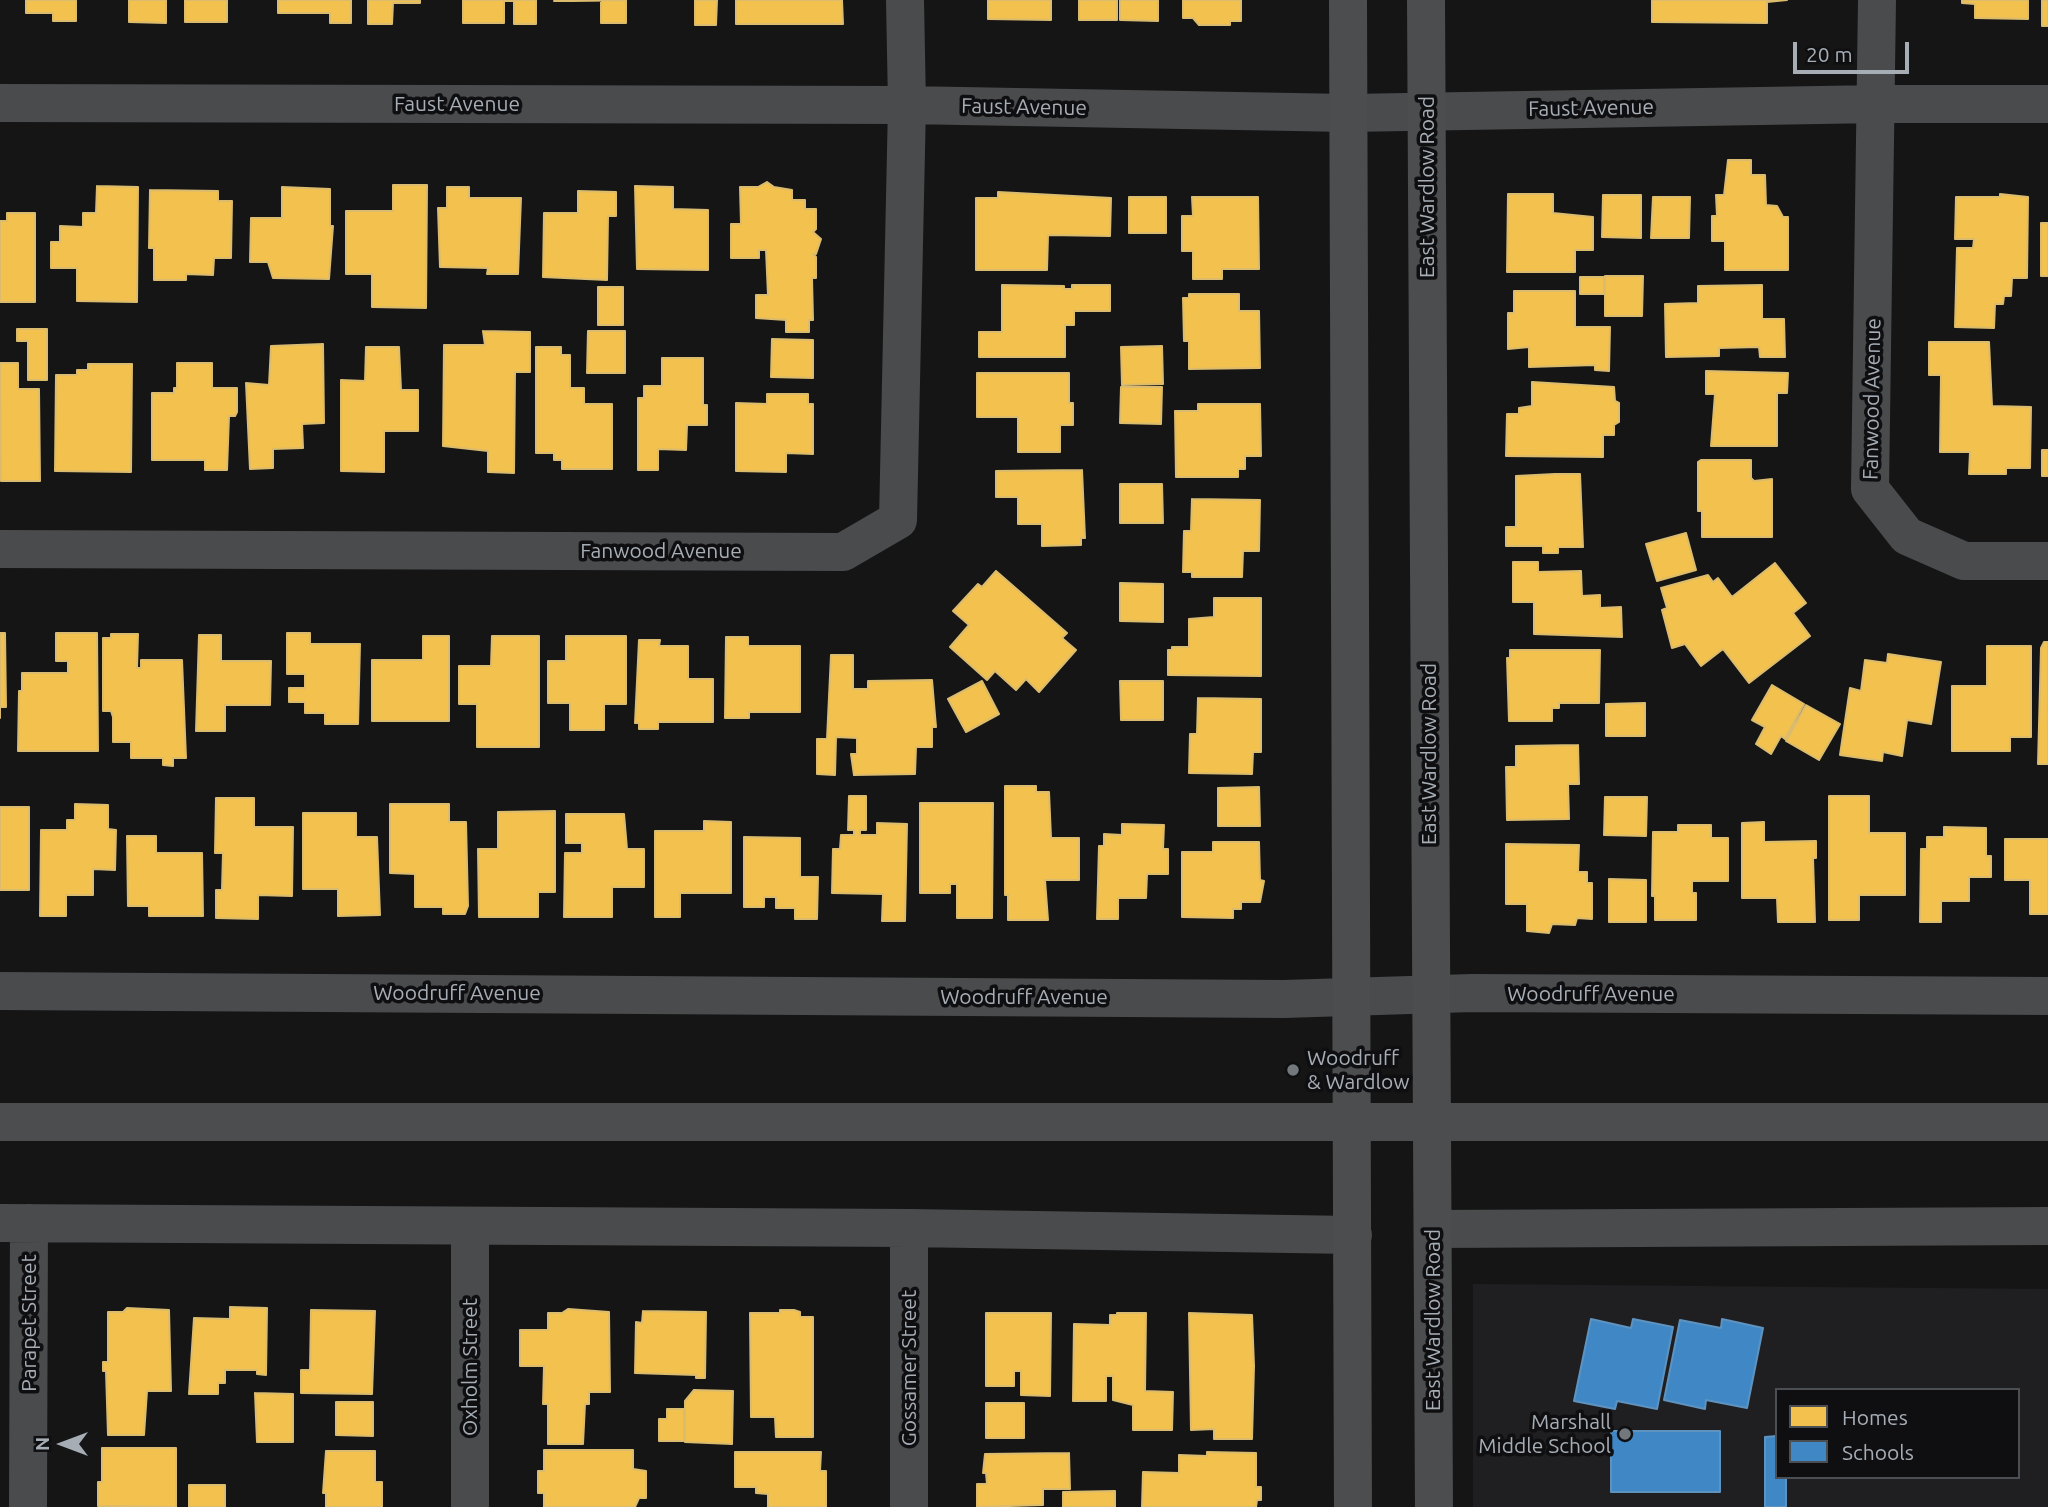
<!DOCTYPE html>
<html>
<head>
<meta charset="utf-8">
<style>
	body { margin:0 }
	#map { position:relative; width:2048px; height:1507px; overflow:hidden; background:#151515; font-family:Ubuntu,sans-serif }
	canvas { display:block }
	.legend { position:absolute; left:1775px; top:1388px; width:245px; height:91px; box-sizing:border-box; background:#0f0f11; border:2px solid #4b4e53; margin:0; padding:9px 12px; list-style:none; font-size:21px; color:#a6adb5 }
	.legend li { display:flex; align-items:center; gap:14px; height:35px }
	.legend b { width:35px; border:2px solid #4b4e53 }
	.north { position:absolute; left:28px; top:1409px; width:70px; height:70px; -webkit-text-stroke:5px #0f0f11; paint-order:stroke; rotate:270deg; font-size:19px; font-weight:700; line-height:28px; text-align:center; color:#a6adb5 }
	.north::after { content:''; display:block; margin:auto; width:24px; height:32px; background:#a6adb5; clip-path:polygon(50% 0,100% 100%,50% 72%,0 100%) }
	.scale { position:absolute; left:1793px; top:42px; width:116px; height:32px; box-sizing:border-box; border:4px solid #a6adb5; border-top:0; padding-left:9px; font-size:21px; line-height:24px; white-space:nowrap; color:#a6adb5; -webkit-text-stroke:5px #0f0f11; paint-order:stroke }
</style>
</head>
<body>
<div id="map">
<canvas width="2048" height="1507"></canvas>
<ul class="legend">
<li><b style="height:19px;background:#f2c14e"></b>Homes</li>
<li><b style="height:19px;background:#3f88c5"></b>Schools</li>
</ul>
<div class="north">N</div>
<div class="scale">20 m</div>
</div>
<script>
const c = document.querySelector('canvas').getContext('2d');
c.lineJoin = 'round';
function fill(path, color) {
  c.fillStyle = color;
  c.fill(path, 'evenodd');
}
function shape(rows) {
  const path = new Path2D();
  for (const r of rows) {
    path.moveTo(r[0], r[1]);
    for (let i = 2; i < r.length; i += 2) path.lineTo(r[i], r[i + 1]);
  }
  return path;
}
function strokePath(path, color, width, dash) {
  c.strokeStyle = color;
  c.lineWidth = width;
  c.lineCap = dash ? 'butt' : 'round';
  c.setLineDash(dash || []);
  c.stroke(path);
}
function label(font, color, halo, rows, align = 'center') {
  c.font = font + ' Ubuntu,sans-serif';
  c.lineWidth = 7;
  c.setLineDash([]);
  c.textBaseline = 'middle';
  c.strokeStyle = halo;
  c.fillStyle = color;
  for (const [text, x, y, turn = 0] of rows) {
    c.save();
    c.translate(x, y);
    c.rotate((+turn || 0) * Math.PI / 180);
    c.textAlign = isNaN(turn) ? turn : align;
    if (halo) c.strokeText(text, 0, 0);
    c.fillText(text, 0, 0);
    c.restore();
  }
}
fill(shape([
	[1473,1284,2048,1289,2048,1507,1473,1507],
	[1777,1390,2018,1390,2018,1477,1777,1477]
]), '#1f1f21');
const homes = shape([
	[26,0,76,0,76,21,53,21,53,13,26,13,26,0],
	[129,0,166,0,166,23,129,22,129,0],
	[185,0,227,0,227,22,185,22,185,0],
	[278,0,351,0,351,23,330,23,330,13,278,13,278,0],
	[368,0,420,0,420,3,393,3,392,24,368,24,368,0],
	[463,0,536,0,536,24,514,24,514,1,504,1,504,23,463,23,463,0],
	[626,0,626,23,601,23,601,1,554,1,626,0],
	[695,0,717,0,716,25,695,25,695,0],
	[736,0,842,0,843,24,736,24,736,0],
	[988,0,1051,0,1051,20,988,19,988,0],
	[1079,0,1117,0,1117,20,1079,20,1079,0],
	[1120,0,1158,0,1158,21,1120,20,1120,0],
	[1183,0,1241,0,1241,21,1230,21,1230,25,1199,25,1193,18,1183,18,1183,0],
	[1652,0,1787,0,1767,2,1767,23,1652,22,1652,0],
	[1962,0,2028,0,2028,19,1975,18,1975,4,1962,3,1962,0],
	[2042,0,2048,0,2048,26,2042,26,2042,0],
	[1728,160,1751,160,1751,175,1765,175,1766,205,1777,206,1783,217,1788,217,1788,270,1725,270,1725,241,1712,241,1712,216,1717,216,1716,195,1724,195,1728,160],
	[767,182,774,187,792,190,792,200,805,200,805,209,816,209,816,229,813,232,821,239,816,254,813,254,816,257,816,278,812,278,813,320,809,320,809,332,786,332,786,320,756,318,756,295,768,295,766,250,759,250,759,258,731,258,731,224,741,224,740,187,758,187,767,182],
	[393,185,427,185,426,308,372,307,372,274,346,274,346,211,393,211,393,185],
	[97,186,138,187,137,302,77,301,77,268,51,268,51,242,60,242,60,226,83,227,83,213,96,213,97,186],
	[635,186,673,187,673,209,708,210,708,270,637,269,635,186],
	[282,187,330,189,330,226,333,226,329,279,273,278,268,262,250,262,251,218,282,218,282,187],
	[447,187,469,187,469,198,521,198,518,274,487,274,488,268,440,267,438,208,447,208,447,187],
	[150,190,218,191,218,201,232,201,231,258,214,258,213,275,186,274,186,280,154,280,154,248,149,248,150,190],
	[578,191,616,192,616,216,608,216,607,280,543,277,544,213,578,213,578,191],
	[998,192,1111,198,1110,236,1048,235,1047,270,976,270,976,198,998,198,998,192],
	[1508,194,1553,194,1553,213,1593,217,1593,250,1575,250,1575,272,1507,272,1508,194],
	[2000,194,2028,197,2027,278,2012,278,2011,296,2004,296,2003,304,1995,304,1994,328,1955,327,1957,248,1973,248,1974,239,1955,239,1956,197,2000,197,2000,194],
	[1603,195,1641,195,1641,238,1602,237,1603,195],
	[1129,197,1166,197,1166,233,1129,233,1129,197],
	[1192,197,1258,197,1259,269,1222,269,1222,279,1193,279,1193,251,1182,251,1182,216,1193,216,1192,197],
	[1653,197,1690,197,1689,238,1651,238,1653,197],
	[7,213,35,213,35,302,0,302,0,221,7,221,7,213],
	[2041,223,2048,223,2048,276,2041,276,2041,223],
	[1605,276,1643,276,1642,316,1605,316,1605,276],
	[1580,277,1604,277,1604,294,1580,294,1580,277],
	[1002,285,1064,286,1064,289,1072,289,1072,285,1110,285,1110,311,1074,311,1074,325,1065,325,1065,357,979,357,979,332,1002,332,1002,285],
	[1762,285,1762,319,1784,319,1785,357,1760,357,1759,347,1719,348,1719,356,1666,357,1665,304,1698,303,1698,286,1762,285],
	[598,287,623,287,623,325,598,325,598,287],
	[1514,291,1575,291,1575,327,1610,327,1609,371,1595,370,1595,365,1529,367,1529,347,1508,349,1508,313,1514,313,1514,291],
	[1189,294,1239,294,1239,311,1259,311,1260,368,1189,369,1189,341,1184,341,1183,298,1189,298,1189,294],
	[17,329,47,329,47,380,28,380,28,341,17,341,17,329],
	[483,331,530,332,530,372,515,372,514,473,488,472,488,451,443,446,444,345,485,345,483,331],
	[588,331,625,331,625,373,587,373,588,331],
	[772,339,813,340,813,378,771,377,772,339],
	[1929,342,1989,342,1992,406,2031,407,2030,468,2006,468,2006,474,1969,474,1970,452,1940,452,1941,375,1929,375,1929,342],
	[323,344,324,423,302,424,303,448,273,449,273,468,250,469,246,383,269,385,271,346,323,344],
	[1162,346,1163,384,1122,385,1121,347,1162,346],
	[366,347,399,347,401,390,418,390,418,431,384,431,384,472,341,471,341,380,365,381,366,347],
	[536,347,561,347,561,355,570,355,570,388,584,388,584,404,612,404,612,469,562,469,562,460,554,460,554,453,536,453,536,347],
	[662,358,703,358,703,405,707,405,707,425,687,425,686,450,658,449,658,470,638,470,638,398,644,398,644,386,662,386,662,358],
	[0,363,18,363,18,389,39,389,40,481,1,481,0,363],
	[177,363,212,363,212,388,237,388,237,412,235,416,229,416,227,470,205,470,205,460,152,460,152,393,174,393,174,388,177,388,177,363],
	[88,364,132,364,131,472,55,471,56,375,77,375,77,370,88,370,88,364],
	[1706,371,1788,373,1787,393,1777,393,1777,446,1711,446,1715,394,1706,394,1706,371],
	[977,373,1069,373,1069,403,1073,403,1073,425,1060,425,1060,452,1018,452,1018,417,977,417,977,373],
	[1532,382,1614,387,1615,401,1619,403,1619,422,1614,425,1614,435,1603,435,1603,457,1506,456,1507,414,1519,414,1519,408,1532,406,1532,382],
	[1121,387,1162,387,1161,424,1120,423,1121,387],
	[767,394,808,394,808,404,813,404,813,454,786,453,786,472,736,471,736,403,767,404,767,394],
	[1198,404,1260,404,1261,456,1245,456,1245,469,1238,469,1238,477,1176,477,1175,411,1198,411,1198,404],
	[2042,450,2048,450,2048,476,2042,476,2042,450],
	[1701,460,1751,460,1751,478,1754,481,1772,479,1772,537,1702,537,1702,511,1698,511,1698,462,1701,460],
	[1082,470,1085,538,1081,538,1081,545,1042,546,1042,524,1018,524,1018,497,996,497,996,471,1082,470],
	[1555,474,1580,474,1583,547,1558,547,1558,553,1543,553,1543,546,1506,546,1506,527,1516,527,1516,476,1555,474],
	[1120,484,1162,484,1163,523,1120,523,1120,484],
	[1192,499,1260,500,1259,551,1243,551,1242,577,1192,577,1192,572,1183,572,1184,531,1191,531,1192,499],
	[1686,533,1696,570,1657,581,1646,544,1686,533],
	[1513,562,1538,562,1538,572,1581,571,1582,596,1600,595,1600,608,1621,607,1622,637,1534,634,1534,602,1513,602,1513,562],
	[1775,563,1806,603,1793,613,1810,636,1749,683,1723,649,1701,666,1685,644,1672,648,1662,610,1667,608,1661,588,1708,575,1713,582,1718,578,1732,597,1775,563],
	[996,571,1067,633,1062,638,1076,650,1039,692,1026,679,1016,690,995,671,987,680,950,647,969,625,953,611,978,584,982,587,996,571],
	[1120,583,1163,584,1163,622,1120,621,1120,583],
	[1214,598,1261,598,1261,676,1168,675,1168,650,1172,650,1172,647,1189,647,1189,619,1214,617,1214,598],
	[0,633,5,633,6,707,0,707,0,718,0,633],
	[56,633,97,633,98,751,18,751,19,691,22,691,22,673,68,673,68,661,56,661,56,633],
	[287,633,310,633,310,644,360,644,358,724,325,724,325,713,305,713,305,702,289,702,289,688,305,688,305,674,287,674,287,633],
	[111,634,138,634,137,668,141,668,141,660,182,660,186,758,173,758,173,766,163,765,163,758,131,758,131,742,113,742,113,717,111,711,103,711,103,638,111,638,111,634],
	[199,635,221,635,221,661,271,661,270,705,225,705,225,731,196,731,199,635],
	[423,636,449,636,449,721,372,721,372,660,423,660,423,636],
	[492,636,539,636,539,747,477,747,477,704,459,704,459,666,491,666,492,636],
	[566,636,626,636,626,704,604,704,604,730,570,730,570,703,548,703,548,661,566,661,566,636],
	[726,637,748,637,748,646,800,646,800,712,749,712,749,718,725,718,726,637],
	[639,640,660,640,659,646,688,646,688,679,713,679,713,722,658,722,658,729,639,729,639,723,635,723,639,640],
	[2044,642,2048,642,2048,764,2038,764,2041,648,2044,642],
	[1987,646,2031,646,2031,737,2010,737,2010,751,1952,751,1952,686,1987,686,1987,646],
	[1510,650,1600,650,1599,703,1559,703,1559,708,1552,708,1552,721,1509,721,1507,658,1510,658,1510,650],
	[1888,654,1941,662,1931,724,1907,720,1902,756,1883,752,1882,761,1840,755,1850,688,1861,691,1865,660,1887,663,1888,654],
	[831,655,853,655,853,689,868,689,868,681,932,680,936,727,932,727,932,747,916,747,915,774,854,775,851,754,857,754,857,738,836,737,835,775,817,774,817,739,827,739,831,655],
	[982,681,999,714,966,732,948,699,982,681],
	[1120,681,1163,681,1163,720,1121,720,1120,681],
	[1772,685,1804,704,1785,739,1781,736,1771,754,1756,744,1765,727,1752,720,1772,685],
	[1198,698,1261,699,1261,752,1253,752,1252,774,1189,773,1190,734,1197,734,1198,698],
	[1645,703,1645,736,1606,736,1606,704,1645,703],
	[1806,705,1840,724,1819,760,1786,741,1806,705],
	[1578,745,1579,784,1568,784,1569,819,1507,820,1506,767,1516,767,1516,746,1578,745],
	[1005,786,1036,786,1036,792,1049,792,1051,838,1079,838,1079,880,1045,880,1048,920,1008,920,1008,895,1005,895,1005,786],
	[1259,787,1260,826,1218,826,1218,788,1259,787],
	[849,796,866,796,866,830,860,830,860,835,877,835,877,823,907,824,905,921,882,921,883,894,832,893,833,849,840,849,841,835,854,835,854,830,848,830,849,796],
	[1829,796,1869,796,1869,833,1905,833,1905,895,1859,895,1859,920,1829,920,1829,796],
	[1605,797,1647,797,1646,836,1604,835,1605,797],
	[216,798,254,798,254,827,293,827,292,896,258,895,258,919,216,918,216,890,222,890,223,853,215,853,216,798],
	[920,803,993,803,992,918,957,918,957,884,950,884,950,893,920,893,920,803],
	[75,804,108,805,108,829,116,830,115,870,93,869,93,895,66,895,66,916,40,916,41,830,67,830,67,820,75,820,75,804],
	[390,804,449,804,449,822,466,822,468,906,465,914,443,914,443,907,415,907,415,874,390,873,390,804],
	[0,807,29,807,29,890,0,890,0,807],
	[555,811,555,892,538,892,538,917,479,917,478,849,498,849,498,812,555,811],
	[303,813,356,813,356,837,377,837,380,915,338,916,338,889,303,889,303,813],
	[566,814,624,814,627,849,644,849,644,887,612,887,612,917,564,917,565,853,582,853,582,843,566,843,566,814],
	[704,821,731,822,731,893,680,893,680,917,655,917,655,831,704,831,704,821],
	[1764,822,1764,842,1816,841,1816,858,1813,858,1815,922,1778,922,1777,898,1742,898,1742,823,1764,822],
	[1122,824,1164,825,1163,849,1168,849,1168,874,1147,874,1146,898,1118,898,1118,919,1097,919,1099,846,1104,846,1104,834,1122,835,1122,824],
	[1678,825,1711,825,1711,838,1728,838,1728,881,1692,881,1692,893,1696,893,1696,920,1655,920,1655,896,1652,896,1653,832,1678,832,1678,825],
	[1944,827,1986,828,1986,856,1991,856,1991,877,1969,877,1969,901,1941,901,1941,922,1920,922,1921,849,1927,849,1927,837,1944,837,1944,827],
	[127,836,156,836,156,853,202,853,203,916,149,916,149,906,128,906,127,836],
	[744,837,800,838,800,877,818,877,817,919,795,919,795,908,776,908,776,897,764,897,764,907,744,907,744,837],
	[2005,839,2048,839,2048,914,2030,914,2030,880,2005,880,2005,839],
	[1213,842,1259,842,1260,880,1264,881,1260,902,1241,902,1241,909,1233,909,1233,918,1182,917,1182,852,1213,852,1213,842],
	[1506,844,1579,845,1578,872,1587,872,1587,883,1592,883,1592,919,1577,918,1575,925,1552,924,1549,933,1527,931,1527,904,1506,904,1506,844],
	[1609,879,1646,880,1646,922,1609,922,1609,879],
	[230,1307,267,1308,266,1375,257,1374,257,1370,225,1370,225,1383,218,1383,218,1394,189,1394,194,1318,230,1319,230,1307],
	[127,1308,169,1310,171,1391,147,1391,144,1435,108,1435,106,1371,103,1371,103,1362,108,1362,108,1312,123,1312,127,1308],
	[568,1309,609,1312,610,1392,589,1392,589,1404,585,1404,583,1444,548,1444,548,1404,543,1404,544,1366,520,1366,520,1330,548,1330,548,1313,562,1313,568,1309],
	[311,1310,375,1311,372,1394,301,1393,301,1370,310,1370,311,1310],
	[780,1310,794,1310,800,1312,800,1317,813,1317,813,1437,776,1437,775,1417,751,1417,750,1313,780,1313,780,1310],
	[643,1311,706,1312,705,1378,696,1378,696,1375,635,1373,636,1322,642,1323,643,1311],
	[986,1313,1051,1313,1050,1396,1021,1395,1021,1371,1014,1371,1014,1386,986,1386,986,1313],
	[1117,1313,1146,1313,1145,1391,1173,1392,1172,1430,1133,1430,1133,1405,1113,1400,1113,1376,1106,1376,1106,1401,1073,1401,1074,1324,1110,1325,1110,1315,1117,1315,1117,1313],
	[1189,1313,1252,1315,1254,1366,1252,1439,1214,1439,1214,1429,1191,1430,1189,1313],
	[694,1390,733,1391,732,1444,685,1442,685,1401,694,1390],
	[255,1393,293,1394,293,1442,257,1442,255,1393],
	[336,1402,373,1402,373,1436,336,1435,336,1402],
	[986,1403,1024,1403,1024,1438,986,1438,986,1403],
	[667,1409,684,1409,684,1441,659,1441,659,1419,667,1419,667,1409],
	[102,1448,176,1448,176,1507,98,1506,98,1482,102,1482,102,1448],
	[544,1450,633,1450,633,1469,646,1471,646,1498,639,1498,635,1507,544,1507,544,1493,538,1493,538,1471,544,1471,544,1450],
	[326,1451,375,1451,375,1482,382,1482,382,1507,326,1507,326,1493,323,1493,326,1451],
	[735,1452,821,1452,820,1471,826,1471,826,1507,768,1507,768,1494,756,1493,756,1487,735,1487,735,1452],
	[1207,1452,1256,1453,1256,1487,1261,1487,1261,1500,1257,1500,1256,1507,1142,1507,1143,1472,1179,1473,1179,1455,1207,1456,1207,1452],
	[1069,1453,1070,1489,1043,1489,1043,1505,977,1507,977,1484,987,1484,986,1473,983,1473,985,1454,1069,1453],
	[189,1485,225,1485,225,1507,189,1507,189,1485],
	[1115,1491,1115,1507,1063,1507,1063,1492,1115,1491]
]);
fill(homes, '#f2c14e');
strokePath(homes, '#dbbb6d', 2);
const schools = shape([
	[1591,1319,1631,1328,1633,1319,1673,1327,1657,1409,1617,1401,1615,1409,1574,1401,1591,1319],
	[1722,1319,1763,1328,1747,1408,1706,1400,1705,1409,1664,1400,1680,1320,1721,1328,1722,1319],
	[1611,1431,1720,1431,1720,1492,1611,1492,1611,1431],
	[1777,1436,1777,1477,1786,1477,1786,1507,1765,1507,1765,1437,1777,1436]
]);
fill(schools, '#3f88c5');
strokePath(schools, '#5e93c0', 2);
strokePath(shape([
	[1877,0,1870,489,1907,536,1964,561,2048,561],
	[0,103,907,105,1348,113,1878,104,2048,104],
	[0,549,843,552,898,520,907,105,905,0],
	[0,991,1284,999,1472,993,2048,996],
	[0,1223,909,1228,1353,1235],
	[909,1228,909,1507],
	[1433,1229,2048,1226],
	[28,1507,29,1223],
	[470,1507,470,1227]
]), '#494b4d', 38);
strokePath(shape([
	[1348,0,1353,1507],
	[1426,0,1434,1507],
	[0,1122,2048,1122]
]), '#4b4d4f', 38);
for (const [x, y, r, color] of [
	[1293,1070,7,"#73787d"],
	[1625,1434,7,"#73787d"]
]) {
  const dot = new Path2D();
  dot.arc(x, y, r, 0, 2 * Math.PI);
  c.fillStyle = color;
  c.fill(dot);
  strokePath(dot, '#0f0f11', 2.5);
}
label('21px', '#a6adb5', '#0f0f11', [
	["Faust Avenue",457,104],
	["Faust Avenue",1024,107,1],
	["Faust Avenue",1591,108,-1],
	["East Wardlow Road",1427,187,-90],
	["Fanwood Avenue",1872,399,-89],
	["Fanwood Avenue",661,551],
	["East Wardlow Road",1429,754,-90],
	["Woodruff Avenue",457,993],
	["Woodruff Avenue",1591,994],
	["Woodruff Avenue",1024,997],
	["East Wardlow Road",1433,1320,-90],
	["Parapet Street",29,1323,-90],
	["Oxholm Street",470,1367,-90],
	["Gossamer Street",909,1368,-90]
]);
label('21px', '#a6adb5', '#0f0f11', [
	["Woodruff",1307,1058],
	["& Wardlow",1307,1082],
	["Marshall",1611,1422,"right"],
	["Middle School",1611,1446,"right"]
], 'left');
</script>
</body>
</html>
